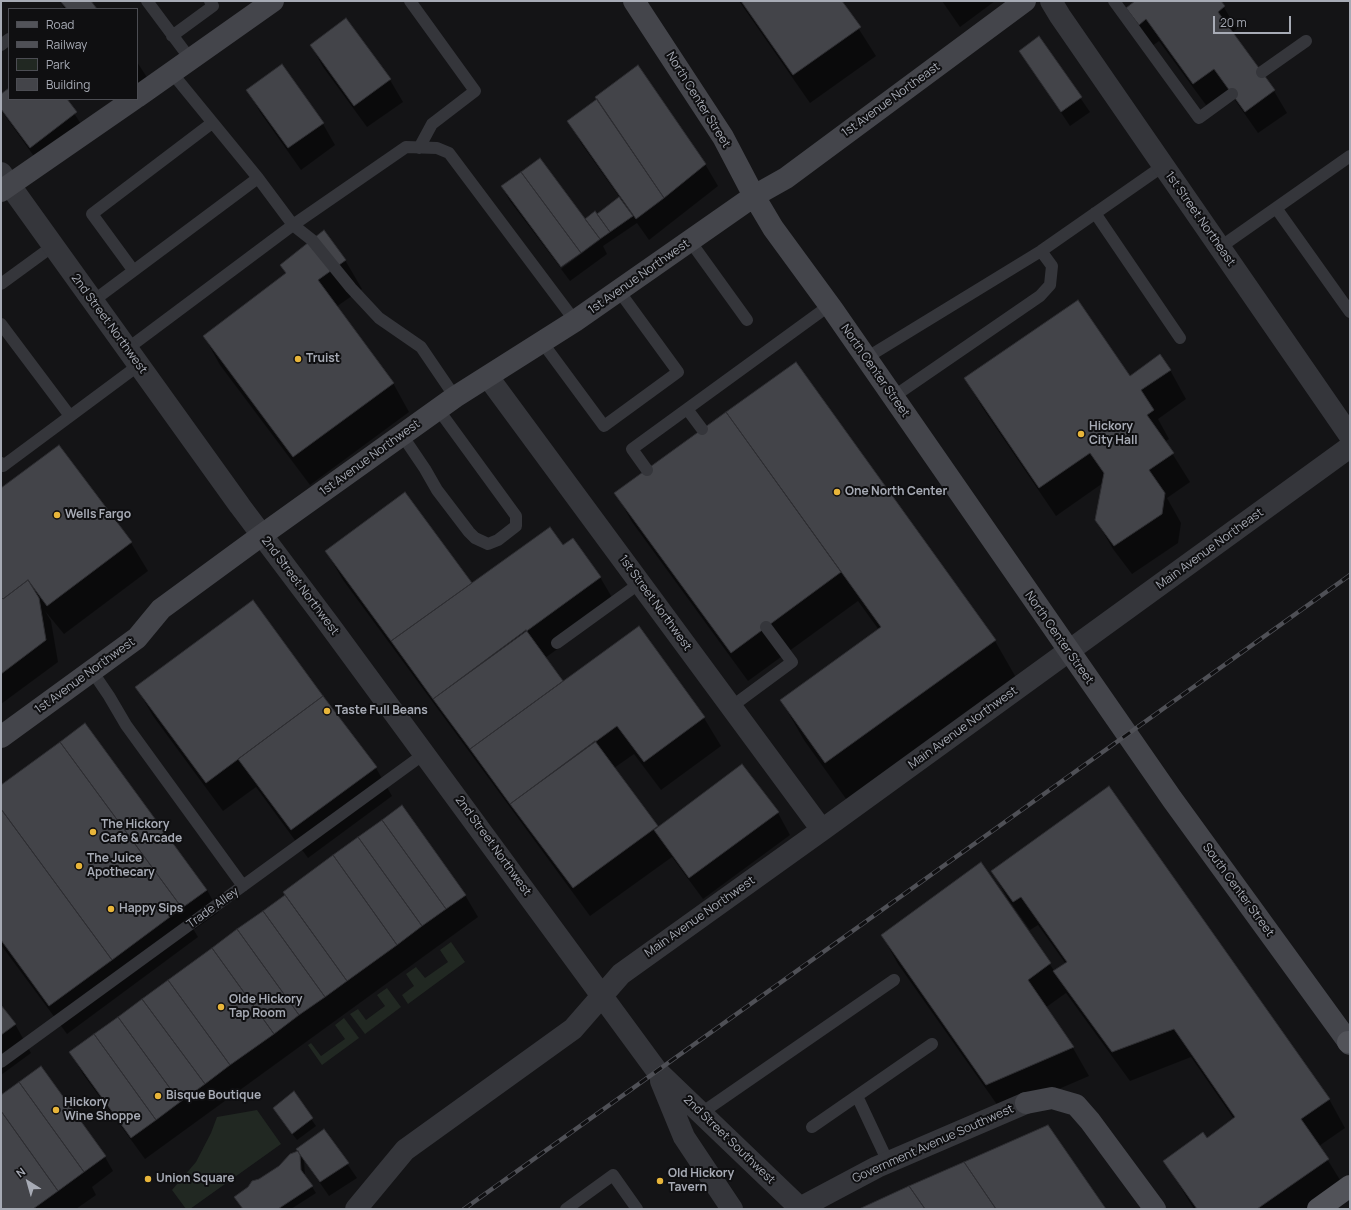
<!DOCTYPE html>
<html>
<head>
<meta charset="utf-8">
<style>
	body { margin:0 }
	#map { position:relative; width:1351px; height:1210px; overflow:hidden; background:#141416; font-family:Manrope,sans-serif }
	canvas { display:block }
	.frame { position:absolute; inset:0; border:2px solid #a7abb5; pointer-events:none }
	.legend { position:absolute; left:8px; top:8px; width:130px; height:92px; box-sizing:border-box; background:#0f0f11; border:1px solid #4c4d53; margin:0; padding:5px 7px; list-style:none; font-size:12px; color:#a7abb5 }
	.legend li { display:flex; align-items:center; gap:8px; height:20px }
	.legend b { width:20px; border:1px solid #4c4d53 }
	.north { position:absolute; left:8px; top:1162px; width:40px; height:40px; -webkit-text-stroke:3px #0f0f11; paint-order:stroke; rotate:323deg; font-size:11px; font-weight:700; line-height:16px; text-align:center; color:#a7abb5 }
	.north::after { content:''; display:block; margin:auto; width:14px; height:18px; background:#a7abb5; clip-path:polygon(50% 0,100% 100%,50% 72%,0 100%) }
	.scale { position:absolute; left:1213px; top:16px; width:78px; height:18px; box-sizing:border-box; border:2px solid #a7abb5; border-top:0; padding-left:5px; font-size:12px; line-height:14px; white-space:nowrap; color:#a7abb5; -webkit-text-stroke:3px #0f0f11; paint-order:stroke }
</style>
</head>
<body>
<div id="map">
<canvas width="1351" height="1210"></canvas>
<div class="frame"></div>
<ul class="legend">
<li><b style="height:5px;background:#525359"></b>Road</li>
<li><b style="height:5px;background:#4f5056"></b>Railway</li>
<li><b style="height:11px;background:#212822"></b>Park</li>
<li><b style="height:11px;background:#434449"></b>Building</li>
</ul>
<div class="north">N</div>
<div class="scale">20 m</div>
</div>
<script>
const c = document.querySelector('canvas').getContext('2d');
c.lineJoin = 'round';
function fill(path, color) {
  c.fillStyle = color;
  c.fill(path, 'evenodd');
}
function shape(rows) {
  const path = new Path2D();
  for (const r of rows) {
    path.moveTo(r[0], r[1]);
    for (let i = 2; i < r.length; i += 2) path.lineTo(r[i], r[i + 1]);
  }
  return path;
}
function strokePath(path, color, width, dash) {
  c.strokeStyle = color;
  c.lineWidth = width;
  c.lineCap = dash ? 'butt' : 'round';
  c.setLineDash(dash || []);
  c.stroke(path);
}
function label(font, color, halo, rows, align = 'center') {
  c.font = font + ' Manrope,sans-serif';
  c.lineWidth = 4;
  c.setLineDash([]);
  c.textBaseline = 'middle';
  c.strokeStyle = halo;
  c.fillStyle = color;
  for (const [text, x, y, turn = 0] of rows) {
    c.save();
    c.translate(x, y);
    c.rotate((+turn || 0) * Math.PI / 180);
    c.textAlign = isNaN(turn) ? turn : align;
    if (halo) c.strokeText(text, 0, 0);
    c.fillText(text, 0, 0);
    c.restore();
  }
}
fill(shape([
	[451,942,465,962,408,1004,402,995,414,986,406,974,416,967,425,978,448,962,440,950],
	[387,988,401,1007,365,1034,350,1014,358,1009,366,1020,385,1006,377,995],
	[344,1018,359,1038,322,1065,308,1045,311,1043,321,1056,345,1039,335,1025],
	[257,1110,281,1144,190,1209,186,1209,172,1190,196,1162,211,1133,217,1117]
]), '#212822');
fill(shape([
	[59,1,90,1,96,9,65,9],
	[739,1,841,1,876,56,810,103],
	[942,1,995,1,960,27],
	[1137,1,1220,1,1237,29,1232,32,1274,91,1287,113,1258,133,1228,90,1206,105,1159,41,1152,46,1140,30,1128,8],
	[346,19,390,80,403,102,367,127,323,67,311,45],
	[1039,38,1090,112,1070,126,1020,51],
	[137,62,150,82,137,92],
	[9,89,9,99,65,99,88,135,43,169,1,110,1,95],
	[248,90,323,124,335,145,301,170,260,112],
	[569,121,705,164,718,186,649,240,637,223,603,246,607,254,570,281,561,269,600,240,598,238,560,267,510,201,502,187,585,220,597,215,620,198,581,143],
	[345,260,362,289,336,307,393,383,409,412,310,485,220,365,204,336,286,274,281,265],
	[796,363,995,641,1018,681,849,803,804,740,781,700,879,630,858,601,748,681,632,522,616,493],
	[1170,370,1186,399,1158,419,1169,439,1165,442,1190,482,1167,498,1181,523,1178,543,1132,574,1113,549,1096,520,1103,483,1056,516,982,407,965,378,1130,377],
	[59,446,131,543,148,571,64,634,45,611,51,621,58,662,1,704,1,490],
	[563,546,600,577,617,606,545,658,563,683,639,628,704,718,721,746,661,790,634,754,614,768,658,828,742,765,778,813,790,835,703,899,672,857,590,916,343,580,326,551,472,584],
	[137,688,376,768,392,796,308,858,256,787,223,811,153,716],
	[1,786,207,890,219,912,195,929,192,927,198,937,67,1034,1,945],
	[981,864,1055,972,1066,964,1038,925,1030,930,1008,899,992,871,1329,1099,1345,1128,1319,1146,1345,1188,1315,1209,1194,1209,1165,1162,1207,1139,1234,1119,1191,1057,1130,1081,1066,993,1045,1008,1073,1048,1089,1076,1003,1113,898,964,882,935],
	[465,895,478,917,145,1159,83,1074,71,1053,286,896],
	[1,1006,15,1024,31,1053,1,1075],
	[41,1068,105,1157,113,1171,92,1187,96,1195,76,1209,1,1209,1,1097],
	[293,1093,316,1126,297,1140,278,1115],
	[324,1130,357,1178,329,1196,304,1160,305,1176,316,1193,291,1209,243,1209,235,1197,299,1152]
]), '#0007');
const building = shape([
	[60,1,91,1,97,9,67,9,60,1],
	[741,1,842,1,861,27,793,75,741,1],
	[1135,1,1221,1,1225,6,1218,12,1275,90,1245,112,1214,69,1193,84,1146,19,1139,25,1126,8,1135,1],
	[346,18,391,79,354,106,310,45,346,18],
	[1039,36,1082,97,1061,112,1019,51,1039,36],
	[282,64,324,123,288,148,246,90,282,64],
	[638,65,706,164,664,198,595,97,638,65],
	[9,88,9,99,67,99,77,112,30,148,1,109,1,94,9,88],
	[597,99,664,198,636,219,567,121,597,99],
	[540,158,600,239,581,253,521,172,540,158],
	[521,172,581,253,561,267,501,186,521,172],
	[619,197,633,216,610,232,597,214,619,197],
	[595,211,610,232,600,239,585,219,595,211],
	[324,230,346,260,318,280,394,383,293,457,203,336,286,273,280,265,324,230],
	[1078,300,1130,376,1160,354,1171,370,1141,390,1154,410,1147,415,1174,453,1149,470,1165,493,1162,514,1114,546,1095,520,1104,473,1090,453,1039,488,964,378,1078,300],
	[796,362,996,640,825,763,780,700,881,627,726,412,796,362],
	[726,412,841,572,731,653,614,493,726,412],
	[59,445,132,542,47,606,28,580,3,599,1,597,1,488,59,445],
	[405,492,472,583,391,641,325,551,405,492],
	[550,527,563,545,573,538,601,577,433,699,391,641,550,527],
	[28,580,39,598,46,640,1,674,1,597,3,599,28,580],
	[253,600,323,696,206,783,135,687,253,600],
	[639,626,705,717,644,762,617,726,510,804,470,749,639,626],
	[526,630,563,681,470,749,433,699,526,630],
	[323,696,377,767,291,830,238,759,323,696],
	[85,723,207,890,182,908,60,742,85,723],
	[595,741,658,826,573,888,510,804,595,741],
	[60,742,182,908,112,960,1,809,1,785,60,742],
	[742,764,779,812,689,878,654,830,742,764],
	[1109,786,1330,1099,1301,1119,1329,1159,1257,1209,1197,1209,1163,1161,1203,1132,1207,1138,1235,1117,1174,1029,1112,1052,1053,971,1067,962,1021,897,1013,902,991,871,1109,786],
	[402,805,466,895,446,909,382,820,402,805],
	[1,809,112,960,49,1006,1,940,1,809],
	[382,820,446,909,422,926,358,837,382,820],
	[358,837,422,926,397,945,333,855,358,837],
	[333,855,397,945,347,981,283,892,333,855],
	[981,862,1051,963,1028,980,1074,1047,986,1085,881,935,981,862],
	[285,895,347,981,325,997,263,911,285,895],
	[263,911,325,997,299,1015,237,929,263,911],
	[237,929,299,1015,274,1034,212,948,237,929],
	[212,948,274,1034,230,1065,168,980,212,948],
	[168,980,230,1065,205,1084,142,999,168,980],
	[142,999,205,1084,180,1102,118,1017,142,999],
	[1,1005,16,1024,1,1035,1,1005],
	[118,1017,180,1102,156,1120,94,1034,118,1017],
	[94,1034,156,1120,131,1138,69,1052,94,1034],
	[41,1066,106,1156,84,1172,19,1082,41,1066],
	[19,1082,84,1172,58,1191,1,1111,1,1095,19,1082],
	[294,1091,313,1118,292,1134,273,1108,294,1091],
	[1,1111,58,1191,33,1209,1,1209,1,1111],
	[1048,1125,1106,1209,996,1209,964,1162,1048,1125],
	[324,1129,349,1163,320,1182,296,1149,324,1129],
	[298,1151,300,1155,301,1170,313,1186,278,1209,243,1209,234,1197,248,1187,252,1181,259,1179,279,1166,290,1154,298,1151],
	[964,1162,996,1209,925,1209,909,1186,964,1162],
	[909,1186,925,1209,859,1209,909,1186]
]);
fill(building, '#434449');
strokePath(building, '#2e2e32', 1);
strokePath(shape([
	[147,1,191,60],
	[410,1,475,91,432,124,419,148],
	[1114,1,1199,118,1232,94],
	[172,36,213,6,210,1],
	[1,45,9,39],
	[1262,72,1306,41],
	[172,73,258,178,293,225,312,240,351,288,379,318,421,347,455,397],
	[1276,208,1350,312],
	[1095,213,1180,338],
	[690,241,747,320],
	[1219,248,1350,156],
	[133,270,92,214,212,123],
	[1,284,53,246],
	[93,301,258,178],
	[1,324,70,416],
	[542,342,604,426,678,372,619,291],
	[127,349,293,225,406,147,437,148,449,153,575,321],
	[866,358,1041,251],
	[893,397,1040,296,1050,285,1052,266,1041,251,1163,166],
	[687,409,702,429],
	[402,435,425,469,437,490,469,532,475,538,488,544,498,540,516,526,516,516,438,409],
	[1,463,3,466,139,365],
	[647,470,632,449,830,305],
	[557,643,640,583],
	[92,671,109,696,126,725,243,886],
	[731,707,792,662,766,627],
	[1,1062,424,754],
	[857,1096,888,1162],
	[700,1114,894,980],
	[812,1127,932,1044],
	[566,1209,613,1175,637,1209]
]), '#35363b', 12);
strokePath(shape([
	[1051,1,1060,16,1350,436],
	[1,173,240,506,328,623,657,1071,801,1209],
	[488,377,822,830],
	[661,1081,684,1137,732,1209],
	[356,1209,405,1150,573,1029,621,974,822,830,1350,447],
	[798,1209,877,1167,1026,1103]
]), '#35363b', 22);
strokePath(shape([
	[634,1,723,137,754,196,773,228,833,310,1172,799,1350,1044],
	[137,97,273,1],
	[1,191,134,99],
	[1,737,137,638,161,609,262,535,455,397,575,321,754,196,786,178,1025,1],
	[1026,1103,1052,1098,1076,1105,1090,1121,1155,1209]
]), '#44454b', 22);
strokePath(shape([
	[1348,1042,1350,1042],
	[1318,1209,1350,1186]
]), '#525359', 22);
const rail = shape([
	[464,1209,1350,575]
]);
strokePath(rail, '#4f5056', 4.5);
strokePath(rail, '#0f0f11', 3, [9]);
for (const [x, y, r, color] of [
	[298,359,4,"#e8b53a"],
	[1081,434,4,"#e8b53a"],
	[837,492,4,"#e8b53a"],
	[57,515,4,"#e8b53a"],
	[327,711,4,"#e8b53a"],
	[93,832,4,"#e8b53a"],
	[79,866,4,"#e8b53a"],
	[111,909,4,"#e8b53a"],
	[221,1007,4,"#e8b53a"],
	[158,1096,4,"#e8b53a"],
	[56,1110,4,"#e8b53a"],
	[148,1179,4,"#e8b53a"],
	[660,1181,4,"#e8b53a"]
]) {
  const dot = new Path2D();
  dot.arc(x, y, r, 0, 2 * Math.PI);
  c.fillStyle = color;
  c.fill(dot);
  strokePath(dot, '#0f0f11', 1.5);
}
label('12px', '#a7abb5', '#0f0f11', [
	["North Center Street",698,100,58],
	["1st Avenue Northeast",891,100,-36],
	["1st Street Northeast",1200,219,55],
	["1st Avenue Northwest",639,277,-35],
	["2nd Street Northwest",109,324,54],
	["North Center Street",875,371,55],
	["1st Avenue Northwest",370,458,-36],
	["Main Avenue Northeast",1210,549,-36],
	["2nd Street Northwest",300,586,53],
	["1st Street Northwest",655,603,54],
	["North Center Street",1059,638,55],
	["1st Avenue Northwest",85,676,-36],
	["Main Avenue Northwest",963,728,-36],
	["2nd Street Northwest",493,846,54],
	["South Center Street",1238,890,54],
	["Trade Alley",213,908,-36],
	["Main Avenue Northwest",700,917,-35],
	["2nd Street Southwest",729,1140,44],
	["Government Avenue Southwest",933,1144,-24]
]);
label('bold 12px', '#a7abb5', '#0f0f11', [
	["Truist",306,359],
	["Hickory",1089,427],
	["City Hall",1089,441],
	["One North Center",845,492],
	["Wells Fargo",65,515],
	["Taste Full Beans",335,711],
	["The Hickory",101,825],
	["Cafe & Arcade",101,839],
	["The Juice",87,859],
	["Apothecary",87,873],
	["Happy Sips",119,909],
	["Olde Hickory",229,1000],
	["Tap Room",229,1014],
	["Bisque Boutique",166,1096],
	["Hickory",64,1103],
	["Wine Shoppe",64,1117],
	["Old Hickory",668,1174],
	["Tavern",668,1188],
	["Union Square",156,1179]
], 'left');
</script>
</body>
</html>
